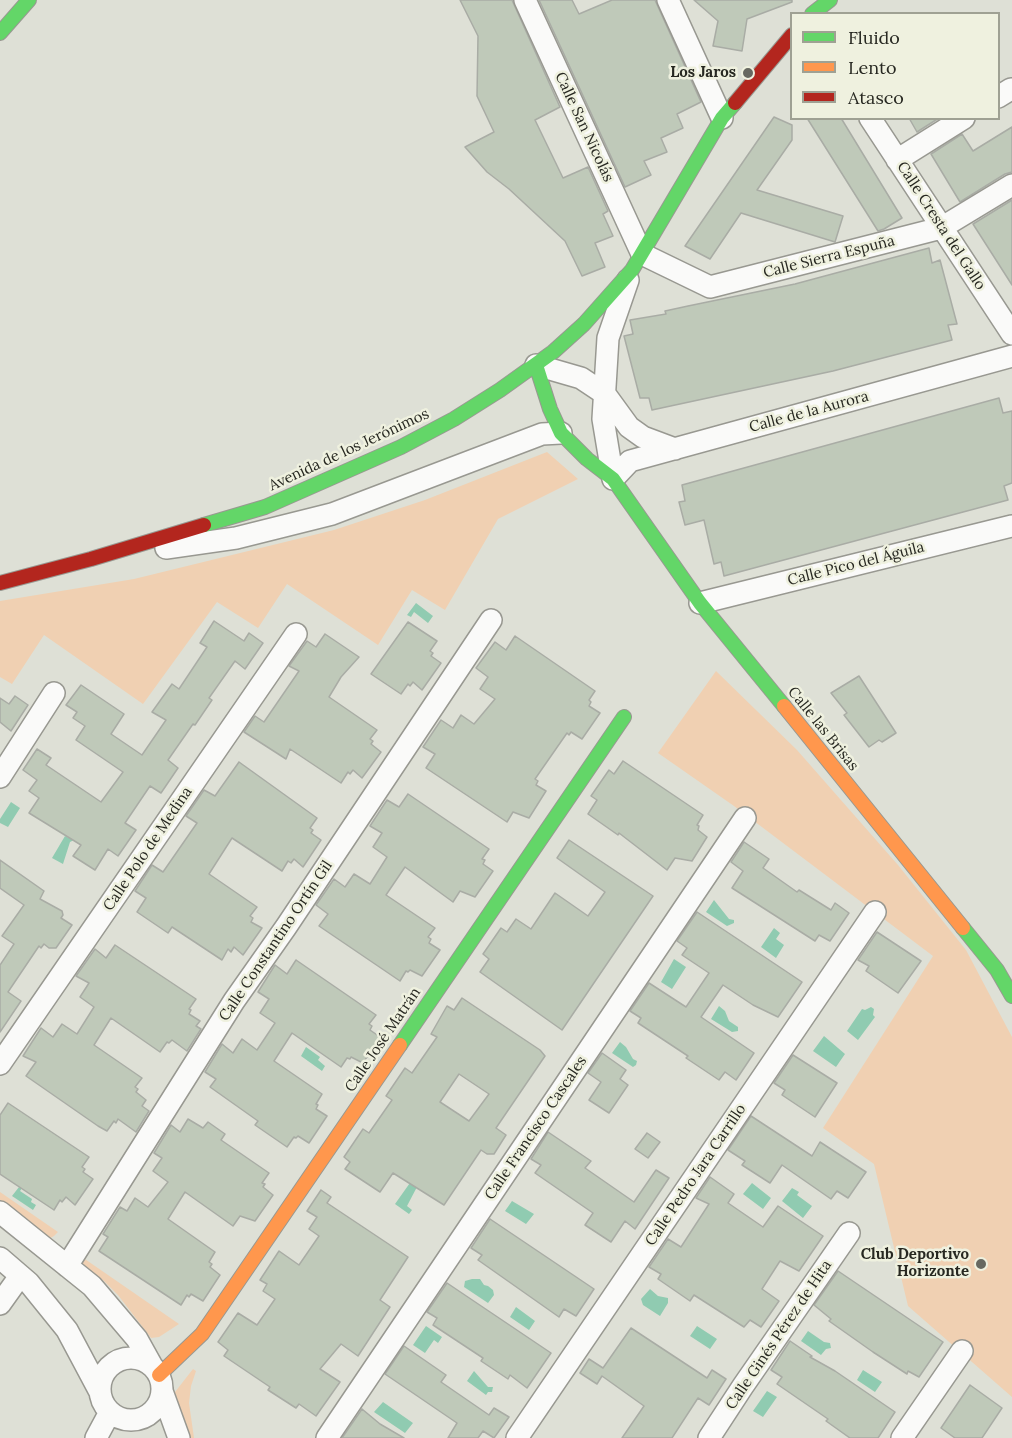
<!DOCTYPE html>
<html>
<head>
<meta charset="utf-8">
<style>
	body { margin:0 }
	#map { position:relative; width:1012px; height:1438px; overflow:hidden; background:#dee0d6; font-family:Lora,serif }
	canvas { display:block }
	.legend { position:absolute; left:790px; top:12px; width:210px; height:108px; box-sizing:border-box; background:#eff1df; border:2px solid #9fa193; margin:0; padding:8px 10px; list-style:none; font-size:18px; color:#272821 }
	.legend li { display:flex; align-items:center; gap:12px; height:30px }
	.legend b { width:30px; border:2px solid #9fa193 }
</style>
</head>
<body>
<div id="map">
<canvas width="1012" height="1438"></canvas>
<ul class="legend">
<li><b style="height:8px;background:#63d668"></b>Fluido</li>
<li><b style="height:8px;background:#ff974d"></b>Lento</li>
<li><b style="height:8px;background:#b3261e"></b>Atasco</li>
</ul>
</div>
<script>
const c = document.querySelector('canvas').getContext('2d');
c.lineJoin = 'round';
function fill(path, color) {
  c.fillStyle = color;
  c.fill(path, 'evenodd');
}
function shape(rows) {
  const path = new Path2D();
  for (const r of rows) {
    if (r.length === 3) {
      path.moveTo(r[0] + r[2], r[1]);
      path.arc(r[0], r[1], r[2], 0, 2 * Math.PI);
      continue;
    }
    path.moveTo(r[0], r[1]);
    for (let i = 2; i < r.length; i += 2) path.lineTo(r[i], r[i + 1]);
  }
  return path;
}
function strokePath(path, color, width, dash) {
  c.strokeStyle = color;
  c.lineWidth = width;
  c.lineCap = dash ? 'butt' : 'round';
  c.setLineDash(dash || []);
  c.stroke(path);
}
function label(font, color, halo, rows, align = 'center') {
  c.font = font + ' Lora,serif';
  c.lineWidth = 5;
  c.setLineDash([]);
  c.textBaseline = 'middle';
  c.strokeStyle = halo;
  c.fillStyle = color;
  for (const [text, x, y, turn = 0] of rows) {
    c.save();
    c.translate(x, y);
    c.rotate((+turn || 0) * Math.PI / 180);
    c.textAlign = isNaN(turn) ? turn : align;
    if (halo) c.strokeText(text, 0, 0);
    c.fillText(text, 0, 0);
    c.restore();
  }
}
fill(shape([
	[547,452,578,479,498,519,445,610,412,590,378,645,287,584,258,628,217,602,143,704,44,635,12,684,0,677,0,601,134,579,334,530,425,500],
	[716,671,797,750,898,865,966,950,1012,1037,1012,1397,908,1306,874,1164,823,1128,933,956,734,806,658,753],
	[0,1192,58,1232,54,1236,47,1240,34,1233,0,1200],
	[79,1255,179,1324,159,1337,151,1338,118,1295,104,1281,80,1266],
	[193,1369,196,1371,191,1386,189,1403,194,1438,187,1438,174,1398,175,1392]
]), '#f0d0b2');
fill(shape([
	[416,603,433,616,428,623,414,612,411,617,407,615],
	[11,802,20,808,8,827,0,823,0,819],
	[65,836,69,838,72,837,74,840,70,842,63,864,52,858],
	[714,900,729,919,734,920,734,923,727,926,706,912],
	[774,928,780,933,776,939,784,945,776,958,761,947],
	[674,959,686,967,672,989,661,982],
	[719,1006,725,1011,729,1021,738,1027,738,1031,732,1032,711,1019],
	[871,1007,874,1009,873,1015,875,1017,858,1040,847,1031,862,1009,865,1010],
	[824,1036,845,1054,836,1067,813,1051],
	[620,1042,626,1047,633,1059,637,1061,636,1065,633,1067,612,1053],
	[306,1047,320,1057,318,1060,325,1066,322,1071,301,1056],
	[412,1180,418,1185,407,1206,412,1210,409,1214,395,1204],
	[752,1183,771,1198,763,1209,743,1194],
	[19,1187,22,1188,20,1191,32,1199,31,1202,36,1205,33,1210,12,1196],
	[792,1188,799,1192,797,1195,812,1206,803,1218,782,1201],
	[512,1201,534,1214,526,1224,505,1211],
	[472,1279,480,1279,484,1285,488,1286,493,1290,494,1295,488,1303,464,1287,465,1281],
	[650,1289,658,1296,668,1298,668,1303,660,1316,643,1305,641,1299],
	[516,1307,535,1321,529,1330,510,1317],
	[426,1326,442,1337,438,1343,434,1340,425,1353,413,1345],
	[697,1326,717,1339,710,1349,690,1336],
	[808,1331,824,1342,830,1343,831,1348,826,1349,821,1355,801,1341],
	[863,1370,882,1382,875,1392,857,1380],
	[474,1371,488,1387,493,1387,492,1392,488,1392,486,1395,467,1381],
	[767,1391,777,1397,763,1417,753,1411],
	[383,1402,413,1423,405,1433,374,1412]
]), '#90cbb1');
const building = shape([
	[460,0,512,0,560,107,535,120,563,178,588,167,608,211,603,214,613,236,595,243,605,267,582,276,565,241,509,189,487,172,465,147,494,132,477,96,478,36,460,0],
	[539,0,572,0,579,14,612,0,655,0,701,102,677,114,683,128,661,138,667,152,644,161,651,175,625,187,539,0],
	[694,0,792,0,792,2,747,19,742,51,713,46,718,21,694,0],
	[774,117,792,125,792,140,757,190,843,216,835,242,741,213,710,259,685,246,774,117],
	[807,118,841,118,902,218,884,229,878,231,807,118],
	[909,118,939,118,917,132,909,118],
	[1012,127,1012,172,1005,174,960,202,931,154,962,134,973,151,1012,127],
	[1012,200,1012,285,973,224,1012,200],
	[929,248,932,263,940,260,957,324,948,325,952,340,833,371,652,410,649,398,640,398,624,336,633,334,630,320,666,314,665,311,688,306,795,284,929,248],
	[999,398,1003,413,1012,411,1012,483,1004,486,1008,500,724,576,721,562,714,564,704,520,685,525,679,502,685,501,682,485,999,398],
	[214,621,244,641,249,633,263,643,245,669,235,661,209,698,212,700,195,725,193,724,168,760,178,768,161,793,150,786,125,823,136,830,118,856,108,849,95,870,73,856,81,845,29,813,39,798,29,791,37,780,23,770,37,749,51,758,46,765,101,802,123,772,76,740,85,726,73,718,77,712,66,705,81,685,124,714,111,734,142,755,166,720,152,712,172,684,179,689,207,647,200,643,214,621],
	[408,622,437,641,430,651,433,653,431,656,441,663,422,690,413,682,410,686,408,684,401,694,371,674,408,622],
	[325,634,359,657,341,677,329,697,377,730,370,739,373,741,371,744,381,752,362,778,353,770,350,774,348,772,341,783,290,749,286,759,244,732,255,716,264,722,299,671,289,666,307,641,316,647,325,634],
	[515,636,595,691,589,700,591,702,589,706,600,713,582,739,571,732,569,735,567,733,535,779,538,781,536,785,546,791,529,818,513,812,507,822,426,768,435,754,423,747,441,720,453,728,461,715,474,724,495,699,480,689,488,677,476,668,495,642,506,650,515,636],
	[859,676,896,733,882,742,879,740,869,747,844,715,847,713,831,693,859,676],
	[15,696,28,705,11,731,0,722,0,698,9,704,15,696],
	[623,761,703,815,697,825,699,826,698,830,707,837,692,861,675,858,667,870,619,833,618,835,588,814,597,800,591,796,609,770,614,774,623,761],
	[239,762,317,818,310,828,313,830,311,833,321,840,303,867,294,859,291,863,288,861,282,871,232,838,209,874,257,907,250,916,253,918,251,922,262,928,243,955,234,947,231,952,228,949,222,960,172,927,168,933,137,912,146,898,135,891,152,865,163,872,197,823,186,816,204,790,215,796,239,762],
	[408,794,489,849,482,859,485,860,483,864,493,871,475,897,460,891,453,902,405,867,386,895,435,928,428,937,431,939,429,943,440,950,422,976,410,970,408,972,406,971,400,981,319,926,328,914,316,905,334,879,345,887,354,874,370,884,387,857,373,847,382,833,370,826,387,800,399,807,408,794],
	[569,840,653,896,562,1030,480,972,489,959,483,954,501,928,507,932,516,919,531,929,555,893,588,916,605,892,557,858,569,840],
	[744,842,769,859,763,868,797,892,799,890,831,910,835,903,849,913,830,941,819,935,815,941,732,888,743,871,731,862,744,842],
	[0,860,44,891,40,899,62,911,63,915,61,918,72,925,56,948,49,948,44,944,41,948,39,946,8,992,21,1001,0,1032,0,965,14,944,2,936,24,905,0,888,0,860],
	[697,912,802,982,778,1017,753,1005,723,985,701,1017,754,1053,736,1080,725,1072,719,1080,686,1058,688,1056,638,1023,641,1018,630,1011,649,983,686,1007,709,973,682,955,687,948,677,941,697,912],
	[877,932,921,961,898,993,866,971,869,966,858,960,877,932],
	[115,945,196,999,189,1009,191,1010,189,1014,200,1021,196,1026,201,1029,187,1051,172,1040,169,1043,167,1042,160,1052,111,1018,94,1045,142,1078,135,1087,138,1089,136,1092,146,1100,142,1106,149,1111,136,1132,118,1119,116,1123,114,1121,107,1131,98,1126,26,1076,36,1062,23,1056,41,1028,53,1037,62,1024,77,1034,94,1007,80,997,89,983,76,976,95,949,106,958,115,945],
	[296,960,376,1015,369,1024,372,1026,370,1030,380,1037,363,1063,351,1057,350,1059,347,1058,341,1067,292,1033,274,1061,322,1094,316,1104,318,1105,316,1109,327,1116,309,1143,298,1136,296,1138,294,1137,287,1147,255,1125,258,1121,210,1087,216,1079,205,1072,222,1044,233,1053,242,1039,257,1050,275,1023,260,1013,269,999,258,992,275,965,287,974,296,960],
	[462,998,540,1050,545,1056,496,1128,506,1135,494,1154,487,1154,481,1150,444,1205,393,1173,380,1192,345,1169,350,1162,344,1157,363,1129,369,1133,392,1100,386,1096,405,1068,412,1073,437,1037,431,1034,447,1006,454,1010,462,998],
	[459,1074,489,1094,469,1121,440,1102,459,1074],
	[602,1053,626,1070,620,1079,628,1085,609,1113,589,1100,601,1082,588,1073,602,1053],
	[793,1055,837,1083,815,1117,782,1095,785,1090,774,1083,793,1055],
	[8,1103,89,1157,82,1167,85,1169,83,1172,93,1179,75,1205,66,1197,62,1202,60,1200,54,1210,0,1174,0,1115,8,1103],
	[751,1116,812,1156,820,1142,866,1172,848,1198,837,1191,831,1199,782,1165,770,1183,742,1165,745,1161,728,1150,751,1116],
	[188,1119,203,1128,208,1122,225,1134,221,1140,269,1173,262,1183,265,1184,263,1187,273,1195,255,1221,240,1216,233,1226,185,1192,168,1219,215,1252,209,1262,212,1264,210,1267,220,1275,203,1301,191,1294,189,1297,187,1295,181,1305,99,1251,108,1237,103,1234,120,1207,127,1211,135,1198,148,1207,168,1182,153,1171,162,1158,154,1153,171,1125,180,1132,188,1119],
	[548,1132,591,1161,585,1168,634,1202,656,1170,669,1178,635,1229,625,1221,611,1242,585,1225,593,1213,535,1173,541,1165,531,1159,548,1132],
	[647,1133,660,1142,648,1158,635,1149,647,1133],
	[710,1177,734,1194,728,1203,763,1227,778,1206,823,1236,799,1271,780,1261,762,1289,779,1301,761,1327,750,1320,744,1327,694,1295,690,1301,658,1279,661,1274,649,1267,668,1239,681,1247,709,1204,696,1198,710,1177],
	[321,1190,331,1197,327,1203,408,1257,380,1300,390,1307,358,1356,341,1344,320,1369,340,1382,316,1416,299,1404,296,1408,268,1390,270,1387,224,1356,228,1350,218,1342,238,1313,257,1325,275,1299,263,1291,267,1284,260,1280,279,1251,299,1265,319,1236,309,1229,317,1217,307,1211,321,1190],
	[490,1219,594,1289,576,1316,564,1309,559,1317,478,1260,482,1255,471,1248,490,1219],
	[838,1271,943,1342,919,1377,908,1371,907,1374,873,1352,829,1321,831,1319,814,1305,838,1271],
	[447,1283,551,1353,527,1388,510,1375,508,1379,481,1361,483,1358,433,1325,437,1318,427,1312,447,1283],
	[631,1328,707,1378,712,1370,726,1379,709,1405,698,1398,672,1438,622,1438,644,1406,602,1376,597,1384,580,1373,589,1359,603,1368,631,1328],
	[790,1341,812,1356,810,1357,835,1371,895,1412,878,1438,850,1438,826,1421,828,1419,777,1384,782,1377,771,1370,790,1341],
	[404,1346,446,1375,441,1382,489,1415,494,1408,509,1417,494,1438,483,1431,478,1438,448,1438,457,1423,385,1374,404,1346],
	[970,1385,1002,1408,982,1438,955,1438,941,1428,970,1385],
	[362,1409,380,1424,404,1438,342,1438,362,1409]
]);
fill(building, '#bfc9b9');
strokePath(building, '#a9aca5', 1.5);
const street = shape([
	[525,0,642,254,710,287,941,228,1012,185],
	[668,0,722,118],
	[998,97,1011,89],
	[870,118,1012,334],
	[897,160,964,118],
	[536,365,581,378,605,394,629,427,643,437,675,449],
	[613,479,630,461,1012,356],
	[613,479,603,419,608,338,628,280],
	[166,548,236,538,332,514,542,434,561,433],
	[700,603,1012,526],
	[0,777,54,693],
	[0,1064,296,634],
	[0,1212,92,1286,137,1339,152,1366],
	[0,1258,29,1283,67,1330,100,1392],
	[67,1266,234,1001,286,927,491,620],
	[0,1304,20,1276],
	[131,1389,31],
	[162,1391,179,1438],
	[96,1438,110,1412],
	[327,1438,745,818],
	[517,1438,875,912],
	[709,1438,743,1386,849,1233],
	[902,1438,962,1351]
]);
const fast = shape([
	[812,14,830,0],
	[0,33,29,0],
	[536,365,550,409,561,433,587,459,613,479,700,603,784,706],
	[204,525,265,507,401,447,454,419,500,390,553,352,584,324,632,270,722,118,735,103],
	[963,928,997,970,1012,996],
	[400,1045,624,717]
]);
const slow = shape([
	[784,706,963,928],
	[159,1375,202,1334,400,1045]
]);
const jam = shape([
	[735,103,792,35],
	[0,583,91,559,204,525]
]);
strokePath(street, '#989891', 24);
strokePath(fast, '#989891', 16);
strokePath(slow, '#989891', 16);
strokePath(jam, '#989891', 16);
strokePath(street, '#fafaf9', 21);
strokePath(fast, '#63d668', 14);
strokePath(slow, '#ff974d', 14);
strokePath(jam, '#b3261e', 14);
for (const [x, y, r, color] of [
	[748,73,6,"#676860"],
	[981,1264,6,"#676860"]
]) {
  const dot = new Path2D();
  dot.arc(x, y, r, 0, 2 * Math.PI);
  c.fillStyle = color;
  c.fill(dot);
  strokePath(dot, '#eff1df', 2);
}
label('bold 15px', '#272821', '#eff1df', [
	["Los Jaros",736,73],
	["Club Deportivo",969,1255],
	["Horizonte",969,1272]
], 'right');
label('15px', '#272821', '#eff1df', [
	["Calle San Nicolás",584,127,65],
	["Calle Cresta del Gallo",941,226,57],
	["Calle Sierra Espuña",829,257,-14],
	["Calle de la Aurora",809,412,-15],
	["Avenida de los Jerónimos",349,450,-25],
	["Calle Pico del Águila",856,564,-14],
	["Calle las Brisas",823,729,51],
	["Calle Polo de Medina",148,849,-56],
	["Calle Constantino Ortín Gil",276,941,-56],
	["Calle José Matrán",383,1040,-56],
	["Calle Francisco Cascales",536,1128,-56],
	["Calle Pedro Jara Carrillo",696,1175,-56],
	["Calle Ginés Pérez de Hita",779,1335,-56]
]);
</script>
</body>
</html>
